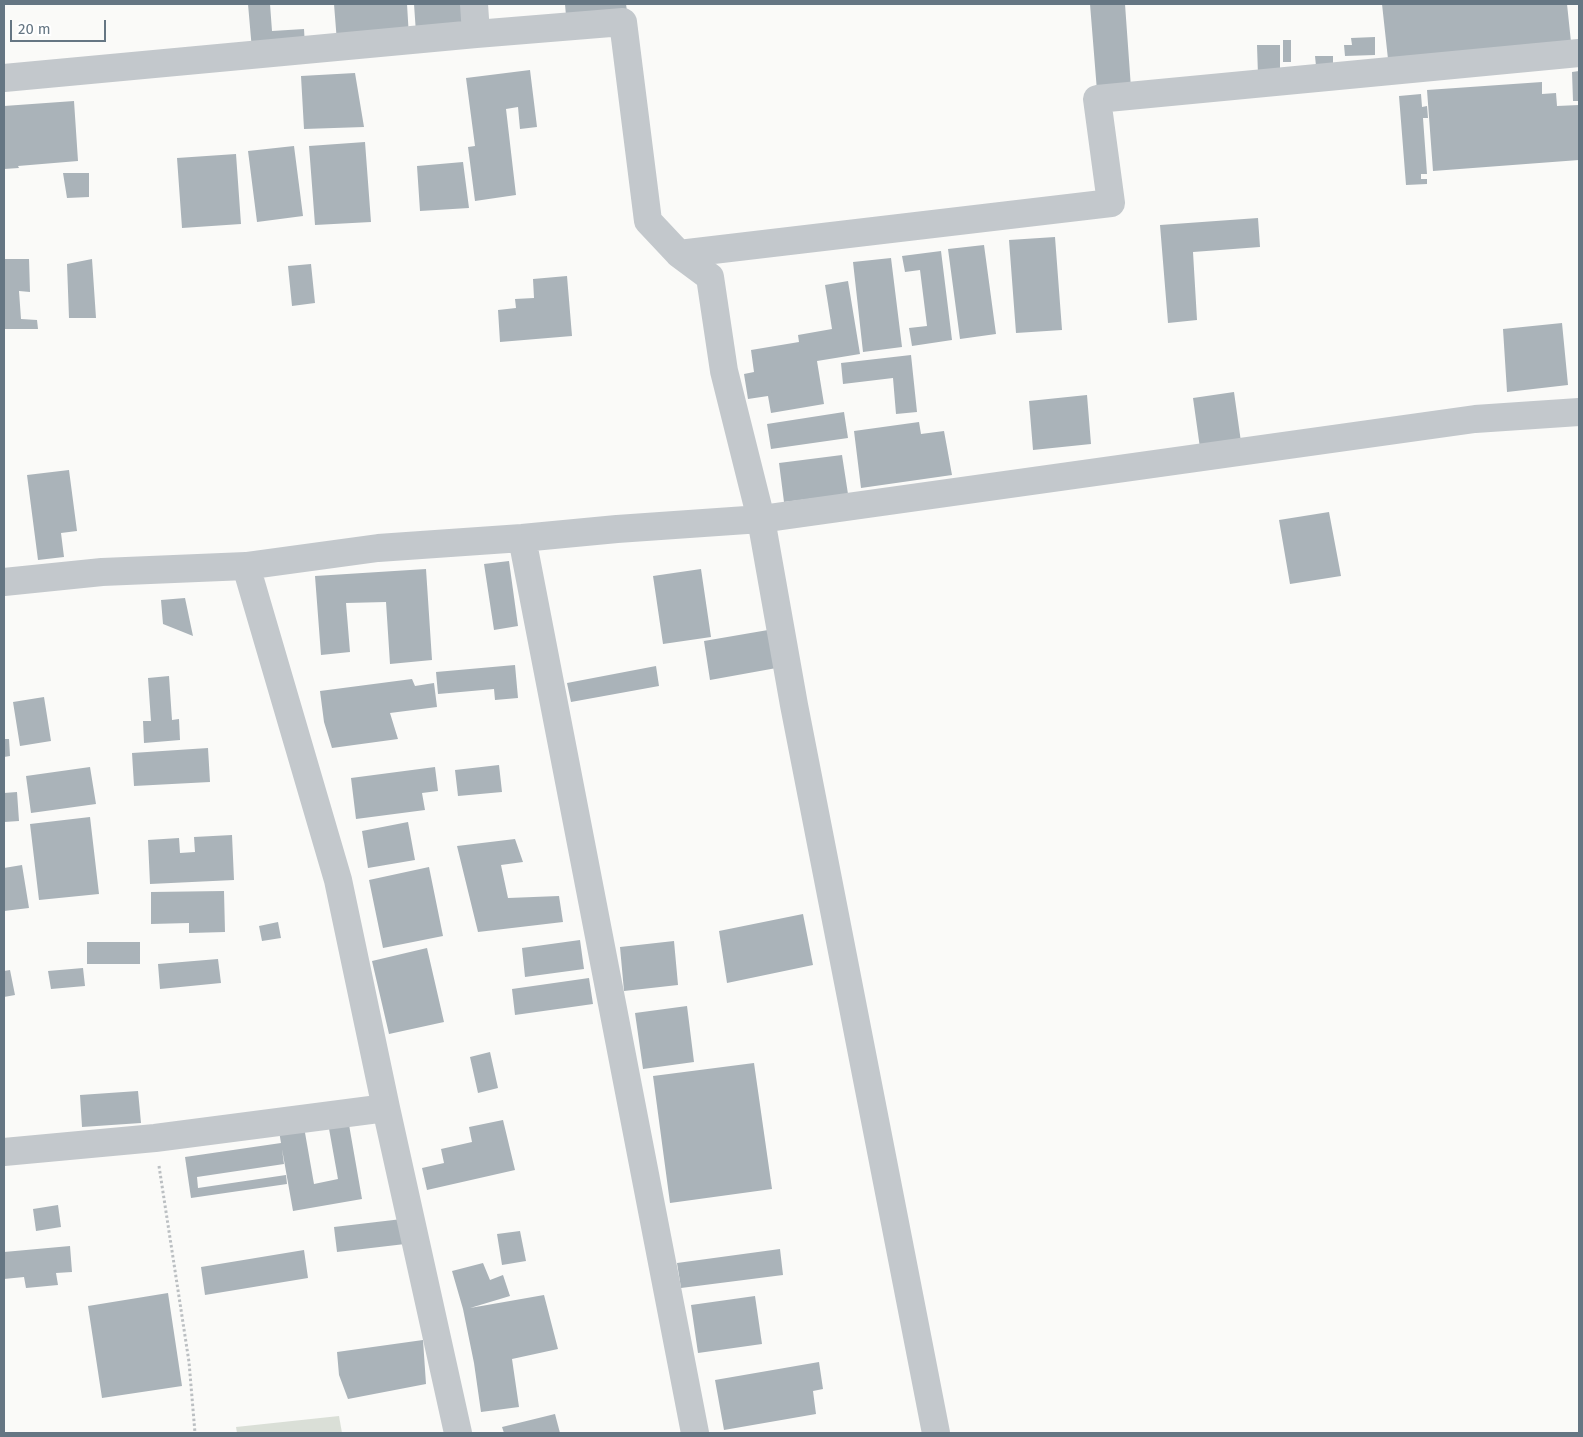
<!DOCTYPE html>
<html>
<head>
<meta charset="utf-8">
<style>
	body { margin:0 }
	#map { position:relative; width:1583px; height:1437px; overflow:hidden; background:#fafaf8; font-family:"Fira Sans",sans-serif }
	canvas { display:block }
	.frame { position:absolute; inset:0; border:5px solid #657683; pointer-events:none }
	.scale { position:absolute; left:10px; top:20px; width:96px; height:22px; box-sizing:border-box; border:2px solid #657683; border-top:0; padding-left:6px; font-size:15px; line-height:18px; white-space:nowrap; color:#657683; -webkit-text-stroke:4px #fff; paint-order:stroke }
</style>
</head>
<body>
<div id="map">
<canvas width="1583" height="1437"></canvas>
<div class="frame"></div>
<div class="scale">20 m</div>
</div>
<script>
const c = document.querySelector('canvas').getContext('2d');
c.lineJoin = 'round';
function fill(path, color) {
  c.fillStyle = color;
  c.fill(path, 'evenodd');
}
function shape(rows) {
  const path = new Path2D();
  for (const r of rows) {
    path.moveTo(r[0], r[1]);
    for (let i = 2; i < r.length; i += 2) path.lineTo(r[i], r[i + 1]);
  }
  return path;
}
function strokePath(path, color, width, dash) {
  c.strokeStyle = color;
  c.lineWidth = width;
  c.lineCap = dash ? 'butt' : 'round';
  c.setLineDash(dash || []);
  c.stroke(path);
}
fill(shape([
	[339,1416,342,1433,237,1433,236,1427]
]), '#dadfd7');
fill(shape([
	[248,4,270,4,272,31,304,29,305,46,252,50],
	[334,4,407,4,409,37,337,42],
	[414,4,469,4,471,29,416,33],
	[565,4,626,4,627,11,566,16],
	[1090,4,1125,4,1131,88,1097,91],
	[1382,4,1567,4,1571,42,1388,59],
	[1375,37,1375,55,1345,56,1344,45,1352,45,1351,38],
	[1283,40,1291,40,1291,62,1283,62],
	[1257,45,1280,45,1280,74,1258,75],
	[1315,56,1333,56,1333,66,1316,66],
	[530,70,537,127,520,129,518,107,506,109,516,195,475,201,468,147,475,146,466,78],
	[1579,71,1579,101,1573,101,1572,72],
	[355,73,364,127,304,129,301,76],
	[1542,82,1542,94,1556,93,1557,106,1579,105,1579,160,1433,171,1427,90],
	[1421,94,1422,107,1427,106,1428,118,1423,118,1427,174,1421,174,1421,179,1427,179,1427,184,1406,185,1399,96],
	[74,101,78,161,18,166,19,168,4,169,4,106],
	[365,142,371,222,315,225,309,146],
	[294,146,303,216,257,222,248,151],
	[236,154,241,224,182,228,177,158],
	[463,162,469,208,420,211,417,166],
	[63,173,89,173,89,197,67,198],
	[1258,218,1260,247,1193,252,1197,320,1168,323,1160,225],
	[1055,237,1062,330,1016,333,1009,240],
	[984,245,996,334,960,339,948,249],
	[941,251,952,340,912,346,909,328,927,326,920,270,905,272,902,256],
	[891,258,902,347,863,352,853,262],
	[4,259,29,259,30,292,19,291,21,319,37,320,38,329,4,329],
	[92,259,96,318,69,318,67,264],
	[311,264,315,303,292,306,288,266],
	[567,276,572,336,500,342,498,310,516,308,515,299,534,298,533,279],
	[848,281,860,354,817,361,824,404,771,413,768,396,748,399,744,374,754,372,751,350,799,342,798,335,832,329,825,285],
	[1562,323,1568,385,1507,392,1503,329],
	[911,355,917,412,896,414,893,378,843,384,841,363],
	[1234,392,1241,442,1200,448,1193,398],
	[1087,395,1091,444,1033,450,1029,401],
	[844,412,848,438,771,449,767,424],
	[919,422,921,434,944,431,952,475,861,488,854,431],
	[842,455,848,494,784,502,779,463],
	[69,470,77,531,61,533,64,557,38,560,27,475],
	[1329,512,1341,576,1290,584,1279,520],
	[509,561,518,626,494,630,484,564],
	[426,569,432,660,390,664,386,602,346,603,350,652,321,655,315,576],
	[701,569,711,637,663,644,653,576],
	[185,598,193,636,163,624,161,600],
	[768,630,782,667,710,680,704,641],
	[515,665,518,698,495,700,494,689,438,694,436,672],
	[656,666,659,686,571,702,567,683],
	[169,676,172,720,179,719,180,740,144,743,143,721,151,721,148,678],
	[412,679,415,686,434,683,437,707,390,713,398,739,332,748,324,722,320,691],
	[44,697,51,741,20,746,13,702],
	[4,739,9,739,10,756,4,757],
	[208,748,210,782,134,786,132,753],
	[499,765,502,792,458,796,455,770],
	[90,767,96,804,31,813,26,776],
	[435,767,438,791,422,793,425,810,356,819,351,778],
	[17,792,19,821,4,822,4,793],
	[90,817,99,894,39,900,30,824],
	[408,822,415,860,368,868,362,831],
	[232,835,234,880,150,884,148,840,179,838,180,853,195,852,194,837],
	[515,839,523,862,501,865,508,898,559,896,563,922,478,932,457,846],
	[22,865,29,908,4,911,4,868],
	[429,867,443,936,383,948,369,880],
	[224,891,225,932,189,933,189,923,151,924,151,892],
	[803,914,813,965,727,983,719,931],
	[278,922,281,938,262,941,259,926],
	[580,940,584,969,525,977,522,948],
	[674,941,678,985,624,991,620,947],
	[87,942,140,942,140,964,87,964],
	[427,948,444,1022,389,1034,372,961],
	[218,959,221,983,160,989,158,964],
	[83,968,85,986,51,989,48,971],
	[10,970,15,995,4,997,4,971],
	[589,978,593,1004,515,1015,512,989],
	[687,1006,694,1062,643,1069,635,1013],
	[490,1052,498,1088,478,1093,470,1057],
	[754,1063,772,1189,670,1203,653,1076],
	[138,1091,141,1123,82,1127,80,1095],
	[348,1119,362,1199,293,1211,282,1149,284,1164,197,1177,198,1188,286,1175,287,1184,191,1198,185,1157,281,1143,279,1131,304,1127,314,1184,338,1179,328,1123],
	[503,1120,515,1170,427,1190,422,1168,444,1163,441,1149,472,1142,469,1127],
	[58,1205,61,1227,36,1231,33,1209],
	[402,1219,405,1244,337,1252,334,1227],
	[520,1231,526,1261,502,1265,497,1234],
	[70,1246,72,1272,56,1273,58,1285,26,1288,24,1277,4,1279,4,1252],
	[780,1249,783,1275,681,1288,677,1263],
	[304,1250,308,1278,205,1295,201,1267],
	[483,1263,490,1280,503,1275,510,1296,470,1308,544,1295,558,1349,512,1359,519,1407,481,1412,474,1363,463,1309,452,1271],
	[168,1293,182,1386,102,1398,88,1306],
	[755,1296,762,1344,698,1353,691,1305],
	[423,1340,426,1384,348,1399,339,1375,337,1352],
	[819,1362,823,1389,813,1391,816,1414,724,1430,715,1380],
	[555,1414,560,1433,504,1433,502,1427]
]), '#aab3b9');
strokePath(shape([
	[159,1166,189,1362,195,1433]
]), '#bbbfc2', 3, [2.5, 2.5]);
strokePath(shape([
	[474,4,476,34],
	[4,78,476,34,623,22,648,221,679,254,710,277,724,371,761,519,794,705,936,1433],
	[679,254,1111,203,1097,99,1579,53],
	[522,538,695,1433],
	[246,566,338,880,386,1108,458,1433],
	[4,582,102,572,246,566,378,548,522,538,617,529,761,519,1475,419,1579,412],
	[4,1152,155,1138,386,1108]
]), '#c3c8cc', 28);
</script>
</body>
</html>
